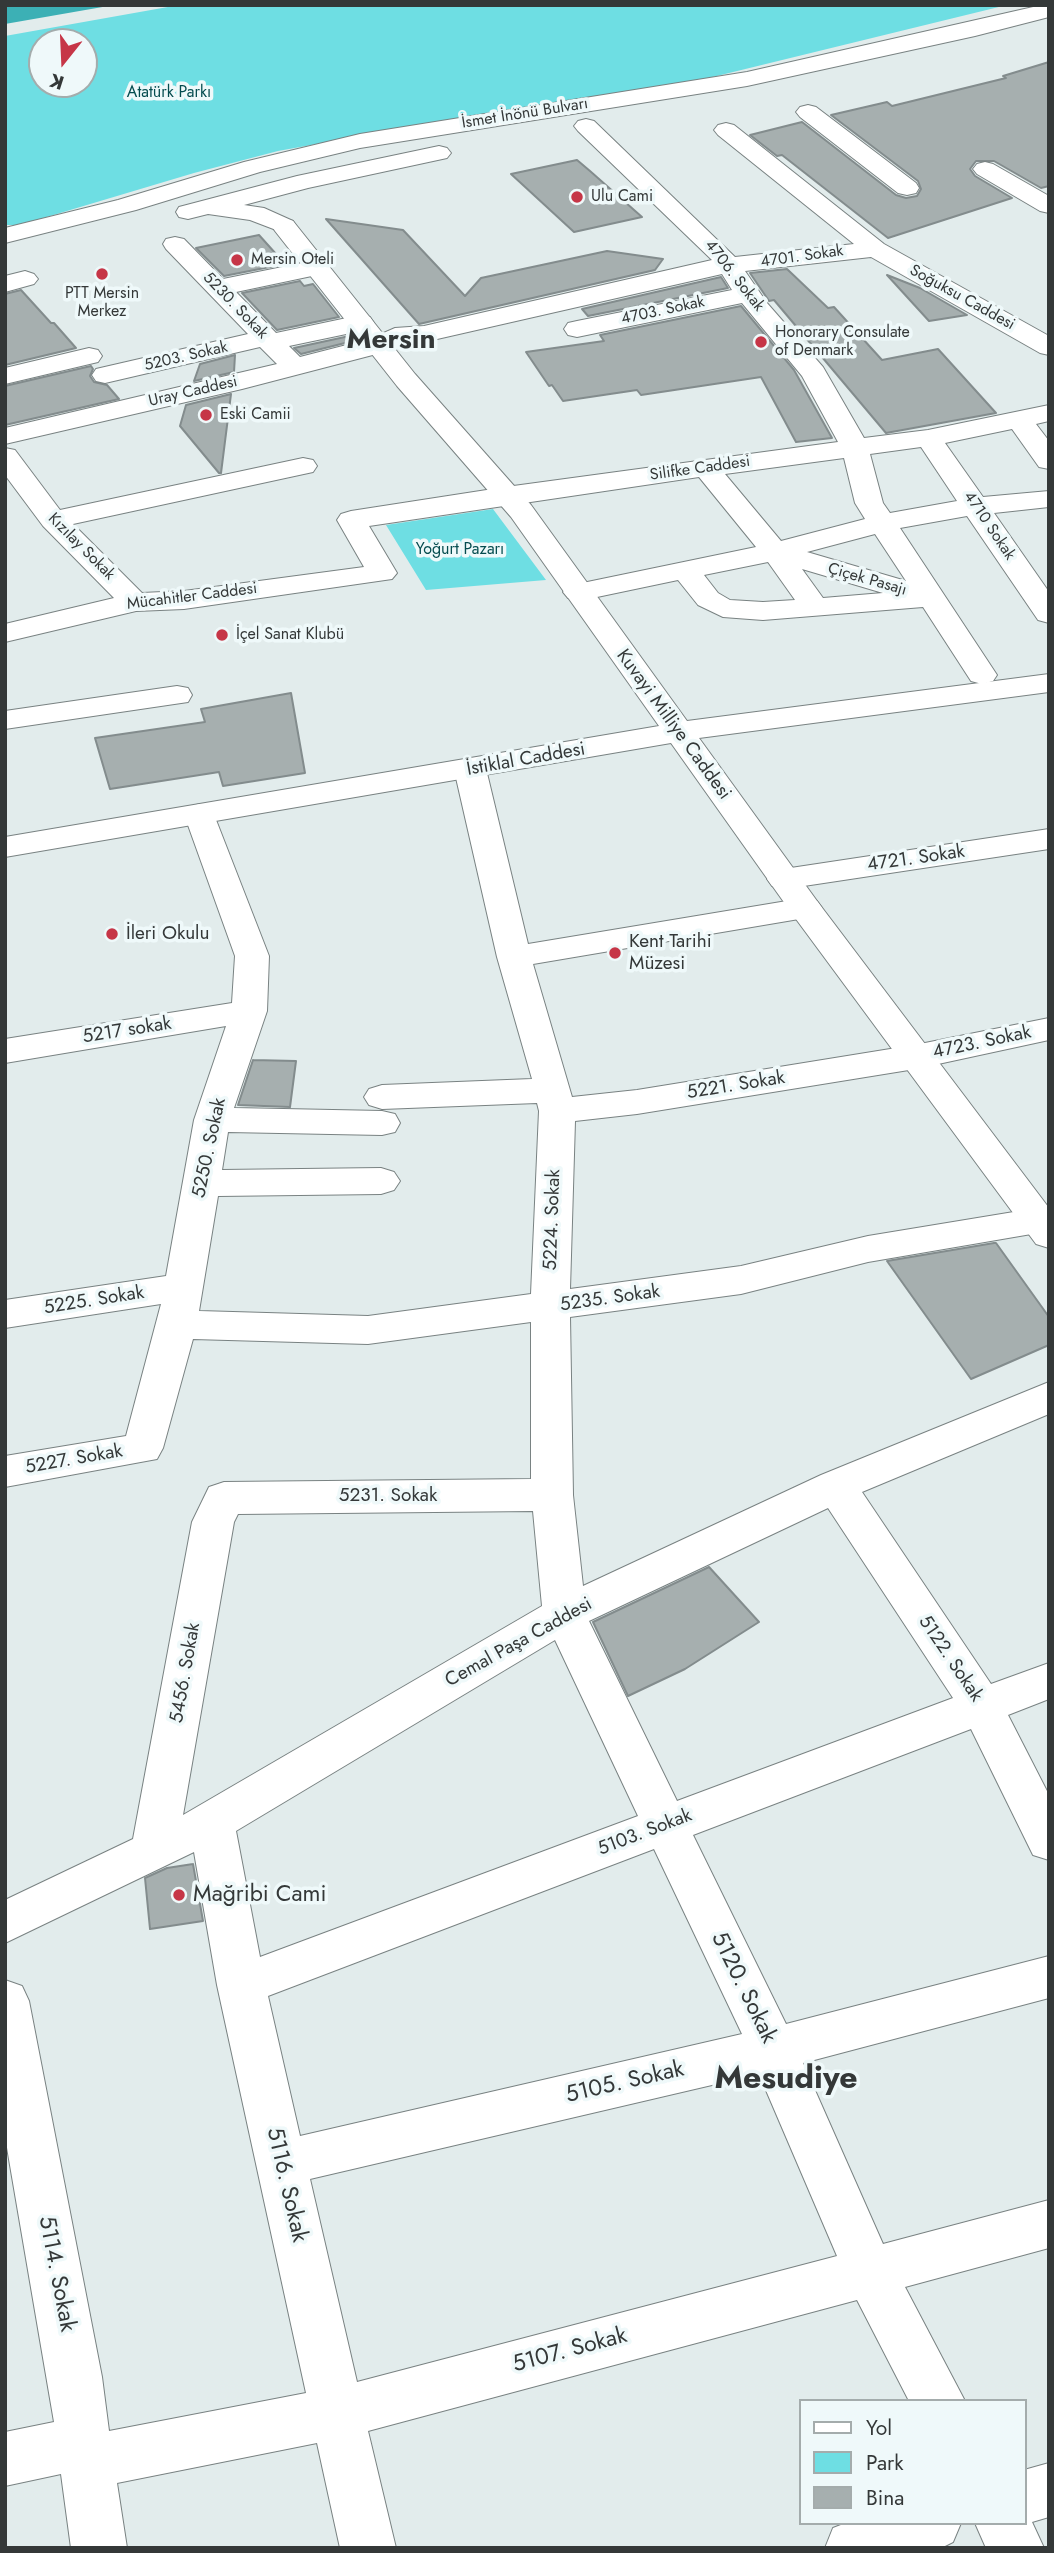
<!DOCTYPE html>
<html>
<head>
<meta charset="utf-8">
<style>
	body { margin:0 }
	#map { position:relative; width:1054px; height:2553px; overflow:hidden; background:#e2ecec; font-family:Jost,sans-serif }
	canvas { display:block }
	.frame { position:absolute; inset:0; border:7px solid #343838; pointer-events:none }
	.legend { position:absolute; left:799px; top:2399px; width:228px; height:126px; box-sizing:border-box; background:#eff9fa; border:2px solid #a4acac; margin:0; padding:9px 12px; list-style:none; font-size:21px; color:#343838 }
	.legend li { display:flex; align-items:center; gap:14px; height:35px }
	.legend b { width:35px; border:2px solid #a4acac }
	.north { position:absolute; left:28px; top:28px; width:70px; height:70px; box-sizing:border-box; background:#eff9fa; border:2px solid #a4acac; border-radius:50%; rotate:198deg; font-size:19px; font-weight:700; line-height:28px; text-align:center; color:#343838 }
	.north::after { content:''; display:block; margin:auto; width:24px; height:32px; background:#c63647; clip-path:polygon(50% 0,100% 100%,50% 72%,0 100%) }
</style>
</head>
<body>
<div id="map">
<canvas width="1054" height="2553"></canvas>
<div class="frame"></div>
<ul class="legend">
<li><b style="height:9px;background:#fff"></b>Yol</li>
<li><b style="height:19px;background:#6edee3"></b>Park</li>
<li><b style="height:19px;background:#a6afaf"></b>Bina</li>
</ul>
<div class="north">K</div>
</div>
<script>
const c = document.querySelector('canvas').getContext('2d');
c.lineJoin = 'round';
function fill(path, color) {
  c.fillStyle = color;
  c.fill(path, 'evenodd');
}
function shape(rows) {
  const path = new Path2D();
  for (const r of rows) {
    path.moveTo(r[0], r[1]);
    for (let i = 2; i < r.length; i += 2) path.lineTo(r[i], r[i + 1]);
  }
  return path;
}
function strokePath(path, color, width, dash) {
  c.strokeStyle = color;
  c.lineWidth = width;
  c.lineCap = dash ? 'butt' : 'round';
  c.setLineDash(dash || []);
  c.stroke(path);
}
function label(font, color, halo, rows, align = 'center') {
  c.font = font + ' Jost,sans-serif';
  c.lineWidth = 7;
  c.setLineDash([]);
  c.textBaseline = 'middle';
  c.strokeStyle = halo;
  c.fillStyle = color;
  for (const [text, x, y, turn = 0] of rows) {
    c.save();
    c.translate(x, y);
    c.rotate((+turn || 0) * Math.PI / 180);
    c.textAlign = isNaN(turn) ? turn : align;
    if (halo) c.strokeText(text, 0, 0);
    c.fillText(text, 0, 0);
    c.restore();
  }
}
fill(shape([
	[179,5,1007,5,680,85,488,113,278,151,194,173,20,225,5,225,5,36],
	[42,42,84,42,84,84,42,84],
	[493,509,546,580,426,590,386,525]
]), '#6edee3');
fill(shape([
	[5,5,114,5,5,24]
]), '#3cb0b5');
const building = shape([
	[1049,62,1049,186,1041,188,994,161,976,161,970,169,975,176,1012,198,888,238,782,155,777,156,750,135,802,122,896,195,906,198,917,196,921,189,918,181,831,115,887,102,892,106,1006,78,1003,76,1049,62],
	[577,160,590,171,642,217,574,232,511,174,577,160],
	[326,219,403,230,465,296,481,278,607,251,663,259,655,270,419,324,326,219],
	[259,235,285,264,224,276,196,248,259,235],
	[787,269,828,308,834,307,882,360,938,349,996,413,886,433,774,300,769,301,750,273,787,269],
	[887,275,920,288,967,315,929,321,887,275],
	[721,277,728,288,588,316,582,309,721,277],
	[300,281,304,286,313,284,339,317,277,330,242,293,300,281],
	[21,290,51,323,54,323,76,348,5,365,5,294,21,290],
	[741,306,794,370,832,438,796,442,761,377,641,395,637,390,563,401,552,385,549,386,526,352,604,341,600,335,741,306],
	[354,335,357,340,301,354,294,348,354,335],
	[235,355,234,372,194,381,200,364,235,355],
	[91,366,93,369,90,376,94,382,107,385,119,399,5,425,5,386,91,366],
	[231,394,221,473,219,473,180,426,186,405,231,394],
	[291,693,305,773,223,786,219,772,110,789,95,738,205,722,201,709,291,693],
	[253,1060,296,1061,290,1107,238,1105,253,1060],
	[994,1243,996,1243,1049,1317,1049,1345,971,1379,887,1261,994,1243],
	[709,1567,759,1622,685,1669,628,1696,593,1622,709,1567],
	[193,1864,203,1921,150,1929,145,1878,167,1868,193,1864]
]);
fill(building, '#a6afaf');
strokePath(building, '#838c8d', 2);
const street = shape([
	[808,105,816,107,916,183,919,188,916,193,907,195,898,193,800,117,796,112,800,107,808,105],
	[586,119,594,121,735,257,854,244,718,135,714,130,718,125,726,123,734,125,884,244,1049,336,1049,355,1040,353,871,257,745,271,767,303,823,367,864,438,928,430,1049,405,1049,421,1036,424,1049,441,1049,469,1039,467,1012,429,945,443,983,497,1049,491,1049,507,994,513,1049,592,1049,623,1038,620,967,516,900,528,997,675,993,681,982,684,971,681,923,607,763,620,723,617,698,605,678,580,578,601,568,598,563,592,568,586,756,547,699,477,369,526,397,573,392,579,184,609,136,611,5,642,5,624,114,598,43,526,5,475,5,448,15,450,60,510,303,458,313,460,317,466,313,472,73,524,142,593,184,591,364,567,337,520,341,514,351,511,506,487,838,442,802,376,742,303,577,337,568,335,564,329,568,323,577,321,732,290,722,274,424,342,401,343,388,351,242,389,5,444,5,428,277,364,260,347,105,383,96,381,92,375,96,369,248,334,166,249,163,244,166,239,175,237,184,239,223,279,317,260,326,263,330,268,326,273,236,292,276,333,361,315,370,317,374,323,370,329,289,346,300,357,370,339,395,328,424,326,712,260,578,131,574,126,578,121,586,119],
	[921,447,957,501,890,513,883,503,870,454,921,447],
	[844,458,855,503,865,519,781,541,725,474,844,458],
	[875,534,906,581,807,552,875,534],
	[768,562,795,600,763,602,730,600,718,593,704,575,768,562],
	[802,569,883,593,823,598,802,569],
	[985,162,993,164,1049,196,1049,213,1040,211,977,174,973,169,977,164,985,162],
	[25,271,34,274,38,279,34,284,5,292,5,276,25,271],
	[89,348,98,350,102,356,98,362,5,384,5,368,89,348],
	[177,686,188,688,192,695,188,702,5,729,5,711,177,686],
	[470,759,481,762,486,769,528,944,805,898,817,901,822,908,817,915,805,918,533,964,572,1097,637,1090,915,1045,1049,1018,1049,1040,915,1069,637,1114,575,1121,570,1289,741,1266,868,1236,1038,1208,1049,1211,1049,1231,868,1262,741,1294,570,1317,573,1495,583,1586,821,1475,1049,1382,1049,1414,862,1492,991,1684,1049,1663,1049,1699,1008,1715,1049,1795,1049,1860,1033,1855,971,1729,693,1835,786,2024,1049,1956,1049,1998,803,2063,883,2244,1049,2200,1049,2248,905,2287,965,2401,909,2401,857,2300,368,2431,396,2548,340,2548,317,2443,117,2483,127,2548,71,2548,61,2474,5,2486,5,2432,54,2422,5,2136,5,1980,22,1986,29,2001,102,2377,109,2431,306,2393,217,1985,194,1852,5,1943,5,1900,133,1839,192,1522,209,1487,224,1482,531,1479,531,1322,368,1344,193,1339,163,1448,157,1459,5,1487,5,1456,126,1436,161,1304,5,1328,5,1300,166,1276,194,1120,226,1026,5,1063,5,1039,232,1003,235,956,184,814,189,807,200,804,211,807,269,956,267,1011,234,1108,382,1111,395,1114,400,1123,395,1132,382,1135,228,1132,222,1170,381,1168,394,1172,400,1181,394,1190,381,1194,218,1196,199,1311,368,1316,531,1294,539,1111,537,1103,382,1109,369,1105,364,1097,369,1089,382,1085,532,1079,497,957,454,769,459,762,470,759],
	[828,1508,953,1698,677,1801,589,1621,828,1508],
	[533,1511,542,1606,183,1815,234,1522,238,1514,533,1511],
	[555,1640,638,1816,260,1957,236,1831,555,1640],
	[654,1849,742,2034,300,2136,268,1996,654,1849],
	[759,2074,837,2256,357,2382,310,2179,759,2074],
	[1049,829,1049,849,784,889,772,886,767,879,772,872,784,869,1049,829],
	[1049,2463,1049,2517,1032,2522,1044,2548,986,2548,975,2523,1024,2523,1024,2470,1049,2463],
	[846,2523,961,2523,953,2542,941,2548,825,2548,833,2528,846,2523]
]);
const secondary = shape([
	[284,219,293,221,415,374,531,505,687,721,1049,674,1049,692,699,738,817,901,1049,1208,1049,1248,1036,1244,793,915,671,743,5,857,5,837,659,726,511,517,397,386,275,231,272,226,275,221,284,219]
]);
const primary = shape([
	[1042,5,1049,5,1049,17,975,36,747,86,360,148,260,172,136,210,5,243,5,228,118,200,244,162,360,134,747,72,1042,5],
	[439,146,447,148,451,153,447,158,308,188,244,205,264,208,293,221,296,226,293,231,284,233,250,220,208,214,188,219,179,217,176,212,179,207,297,176,439,146]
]);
strokePath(street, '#798282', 2);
strokePath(secondary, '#798282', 2);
strokePath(primary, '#798282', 2);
fill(street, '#fff');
fill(secondary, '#fff');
fill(primary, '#fff');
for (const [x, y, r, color] of [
	[577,197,7,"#c63647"],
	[237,260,7,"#c63647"],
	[102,274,7,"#c63647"],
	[761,342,7,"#c63647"],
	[206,415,7,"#c63647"],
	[222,635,7,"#c63647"],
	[112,934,7,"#c63647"],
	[615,953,7,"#c63647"],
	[179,1895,7,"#c63647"]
]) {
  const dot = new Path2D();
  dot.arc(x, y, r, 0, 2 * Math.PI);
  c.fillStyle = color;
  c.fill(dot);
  strokePath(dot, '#eff9fa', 2.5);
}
label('16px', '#054c4f', '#eff9fa', [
	["Atatürk Parkı",169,93],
	["Yoğurt Pazarı",460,550]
]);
label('16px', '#343838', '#eff9fa', [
	["İsmet İnönü Bulvarı",525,114,-9],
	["4701. Sokak",802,257,-8],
	["4706. Sokak",734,276,52],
	["Soğuksu Caddesi",962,298,29],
	["5230. Sokak",235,306,46],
	["4703. Sokak",663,311,-12],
	["5203. Sokak",186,357,-13],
	["Uray Caddesi",193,392,-13],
	["Silifke Caddesi",700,469,-8],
	["4710 Sokak",989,526,56],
	["Kızılay Sokak",81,547,45],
	["Çiçek Pasajı",867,580,16],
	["Mücahitler Caddesi",192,597,-7]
]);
label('16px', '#343838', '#eff9fa', [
	["Ulu Cami",591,197],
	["Mersin Oteli",251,260],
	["PTT Mersin",102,294,"center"],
	["Merkez",102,312,"center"],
	["Honorary Consulate",775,333],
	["of Denmark",775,351],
	["Eski Camii",220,415],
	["İçel Sanat Klubü",236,635]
], 'left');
label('19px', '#343838', '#eff9fa', [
	["Kuvayi Milliye Caddesi",673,725,54],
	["İstiklal Caddesi",526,760,-10],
	["4721. Sokak",916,859,-8],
	["5217 sokak",127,1031,-9],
	["4723. Sokak",982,1043,-12],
	["5221. Sokak",736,1086,-9],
	["5250. Sokak",210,1148,-78],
	["5224. Sokak",553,1220,-88],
	["5235. Sokak",610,1299,-8],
	["5225. Sokak",94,1301,-9],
	["5227. Sokak",74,1460,-10],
	["5231. Sokak",388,1496],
	["Cemal Paşa Caddesi",519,1643,-29],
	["5122. Sokak",950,1659,56],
	["5456. Sokak",186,1673,-80],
	["5103. Sokak",645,1833,-21]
]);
label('19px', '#343838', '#eff9fa', [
	["İleri Okulu",126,934],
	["Kent Tarihi",629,942],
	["Müzesi",629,964]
], 'left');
label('23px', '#343838', '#eff9fa', [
	["Mağribi Cami",193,1895]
], 'left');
label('23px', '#343838', '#eff9fa', [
	["5120. Sokak",743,1988,64],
	["5105. Sokak",625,2083,-13],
	["5116. Sokak",286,2185,77],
	["5114. Sokak",56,2274,79],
	["5107. Sokak",570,2351,-15]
]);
label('bold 28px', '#343838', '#eff9fa', [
	["Mersin",391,341]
]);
label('bold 32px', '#343838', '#eff9fa', [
	["Mesudiye",786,2080]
]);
</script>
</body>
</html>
